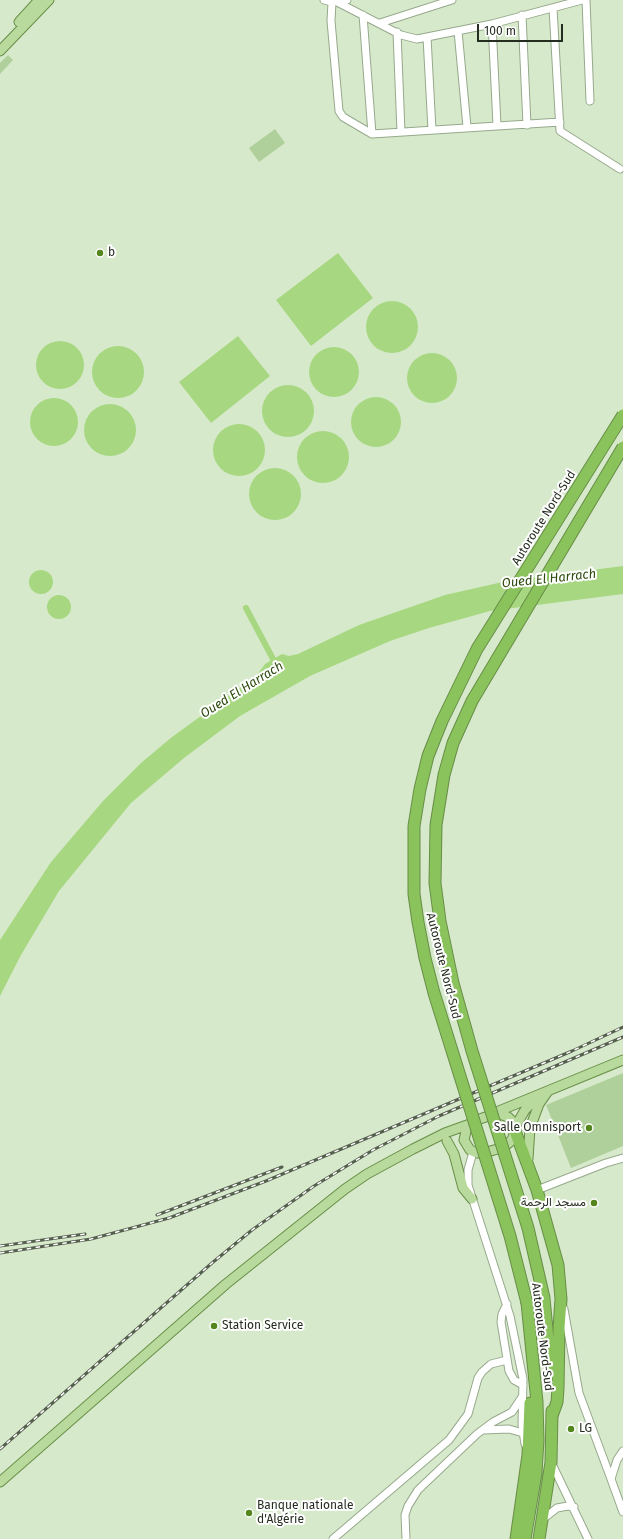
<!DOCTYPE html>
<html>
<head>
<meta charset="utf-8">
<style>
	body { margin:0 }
	#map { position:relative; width:623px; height:1539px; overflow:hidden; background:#d7e9cb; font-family:"Fira Sans",sans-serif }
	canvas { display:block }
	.scale { position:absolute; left:477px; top:24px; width:86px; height:18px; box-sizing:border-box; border:2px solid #252c20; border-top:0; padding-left:5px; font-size:12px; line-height:14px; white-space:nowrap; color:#252c20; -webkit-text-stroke:3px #fff; paint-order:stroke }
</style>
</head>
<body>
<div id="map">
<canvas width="623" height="1539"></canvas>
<div class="scale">100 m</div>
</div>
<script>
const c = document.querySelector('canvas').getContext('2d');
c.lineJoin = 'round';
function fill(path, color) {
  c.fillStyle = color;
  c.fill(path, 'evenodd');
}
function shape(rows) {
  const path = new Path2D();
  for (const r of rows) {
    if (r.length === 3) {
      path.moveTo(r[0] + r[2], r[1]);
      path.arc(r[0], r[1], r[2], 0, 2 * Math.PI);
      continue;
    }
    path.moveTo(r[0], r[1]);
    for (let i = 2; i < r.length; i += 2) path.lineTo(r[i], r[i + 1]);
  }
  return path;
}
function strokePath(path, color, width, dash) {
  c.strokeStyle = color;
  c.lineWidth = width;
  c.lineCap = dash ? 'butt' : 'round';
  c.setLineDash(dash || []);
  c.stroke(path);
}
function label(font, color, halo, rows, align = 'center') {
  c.font = font + ' "Fira Sans",Vazirmatn,sans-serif';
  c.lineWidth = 4;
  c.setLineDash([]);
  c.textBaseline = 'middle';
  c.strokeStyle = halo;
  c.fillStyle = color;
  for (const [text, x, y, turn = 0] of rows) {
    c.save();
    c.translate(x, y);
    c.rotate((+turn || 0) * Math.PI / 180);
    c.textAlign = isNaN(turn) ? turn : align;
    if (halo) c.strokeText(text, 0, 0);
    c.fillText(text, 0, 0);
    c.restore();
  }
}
fill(shape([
	[8,55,13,60,0,74,0,63],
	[275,129,285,143,259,162,249,148],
	[623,1073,623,1146,571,1168,546,1105]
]), '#b0d09b');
fill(shape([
	[338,253,373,298,311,346,276,300],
	[392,327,26],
	[238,336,270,376,211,423,179,382],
	[60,365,24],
	[118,372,26],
	[334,372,25],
	[432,378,25],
	[288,411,26],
	[376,422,25],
	[54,422,24],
	[110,430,26],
	[239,450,26],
	[323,457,26],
	[275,494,26],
	[623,566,623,594,490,611,429,628,390,641,310,676,240,716,184,758,131,803,59,891,21,955,0,996,0,940,51,862,103,801,141,763,172,737,256,676,265,664,282,654,289,656,298,654,359,625,445,595,507,581],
	[41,582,12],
	[59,607,12]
]), '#a7d881');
strokePath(shape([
	[246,608,273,659]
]), '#a7d881', 6);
const minor = shape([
	[324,0,332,2,347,0],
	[586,0,590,101],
	[332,2,331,21,339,111,343,117,372,134,560,122],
	[337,2,401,35,417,39,492,24,582,0],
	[553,8,560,131,620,169],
	[363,15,372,134],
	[522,15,527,125],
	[380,23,452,0],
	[492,24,497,125],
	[458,31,467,127],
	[397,32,401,132],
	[427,37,432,130],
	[473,1152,468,1170,468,1185,510,1316,523,1379,522,1425,525,1444],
	[537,1190,606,1163,623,1158],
	[507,1304,502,1314,501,1322,509,1371,514,1380,523,1385],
	[564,1309,579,1393,611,1479],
	[483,1430,509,1429,523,1433],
	[623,1451,617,1460,611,1479,623,1512],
	[551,1462,588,1539],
	[543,1519,557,1508,568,1506,574,1507],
	[333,1539,449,1440,468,1414,478,1378,482,1372,491,1364,507,1360],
	[406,1539,405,1515,408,1506,418,1490,477,1434,493,1422,512,1412,522,1397]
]);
const major = shape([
	[19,22,39,0],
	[0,51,49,0],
	[494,1113,623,1060],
	[497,1113,508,1117,512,1121,515,1131,512,1140,504,1147,484,1153,477,1153,470,1150,464,1140,467,1127,474,1121,497,1113],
	[515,1127,525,1110,537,1097],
	[447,1141,454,1154,463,1188,472,1199],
	[528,1159,530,1128,539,1104,548,1091],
	[0,1482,226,1284,345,1189,367,1174,413,1149,445,1133,470,1124]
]);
const highway = shape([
	[515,1131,537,1190,558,1265,561,1299,559,1328,558,1388,557,1402,552,1416],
	[544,1298,551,1371],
	[516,1539,528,1455,530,1403],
	[525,1539,536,1473,538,1440,537,1402,527,1303],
	[539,1539,551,1462,552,1411]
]);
strokePath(minor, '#97a98c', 9);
strokePath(major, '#678e47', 11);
strokePath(highway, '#678e47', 13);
strokePath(minor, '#fff', 7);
strokePath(major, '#b9da9d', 9);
strokePath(highway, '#8ac25c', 11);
const rail = shape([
	[157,1215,282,1167],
	[0,1246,85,1234],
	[0,1253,91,1239,169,1218,266,1181,572,1051,623,1027],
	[0,1449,212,1263,252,1230,314,1186,373,1150,439,1116,623,1037]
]);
strokePath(rail, '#555f4e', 3);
strokePath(rail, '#fff', 1.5, [4.5]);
const highwayBridge = shape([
	[544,1298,528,1228,472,1051,453,983,440,921,435,883,436,825,444,775,453,743,472,701,623,447],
	[527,1303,510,1236,434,993,425,958,418,922,414,894,414,826,420,789,428,756,442,721,477,649,623,415]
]);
strokePath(highwayBridge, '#678e47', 13, []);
strokePath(highwayBridge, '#8ac25c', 11);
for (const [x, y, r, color] of [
	[100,253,4,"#53871e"],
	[589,1128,4,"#53871e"],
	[594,1203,4,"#53871e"],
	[214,1326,4,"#53871e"],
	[571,1429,4,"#53871e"],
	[249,1513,4,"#53871e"]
]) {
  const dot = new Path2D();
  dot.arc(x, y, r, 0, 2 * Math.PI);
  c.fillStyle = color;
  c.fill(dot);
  strokePath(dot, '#fff', 1.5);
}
label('12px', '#252c20', '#fff', [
	["b",108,253],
	["Salle Omnisport",581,1128,"right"],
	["مسجد الرحمة",586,1203,"right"],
	["Station Service",222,1326],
	["LG",579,1429],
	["Banque nationale",257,1506],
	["d'Algérie",257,1520]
], 'left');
label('12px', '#252c20', '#fff', [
	["Autoroute Nord-Sud",544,518,-58],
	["Autoroute Nord-Sud",443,966,76],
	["Autoroute Nord-Sud",542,1337,83]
]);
label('italic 13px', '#2d4b0f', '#fff', [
	["Oued El Harrach",549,579,-6],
	["Oued El Harrach",242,690,-32]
]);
</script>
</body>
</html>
